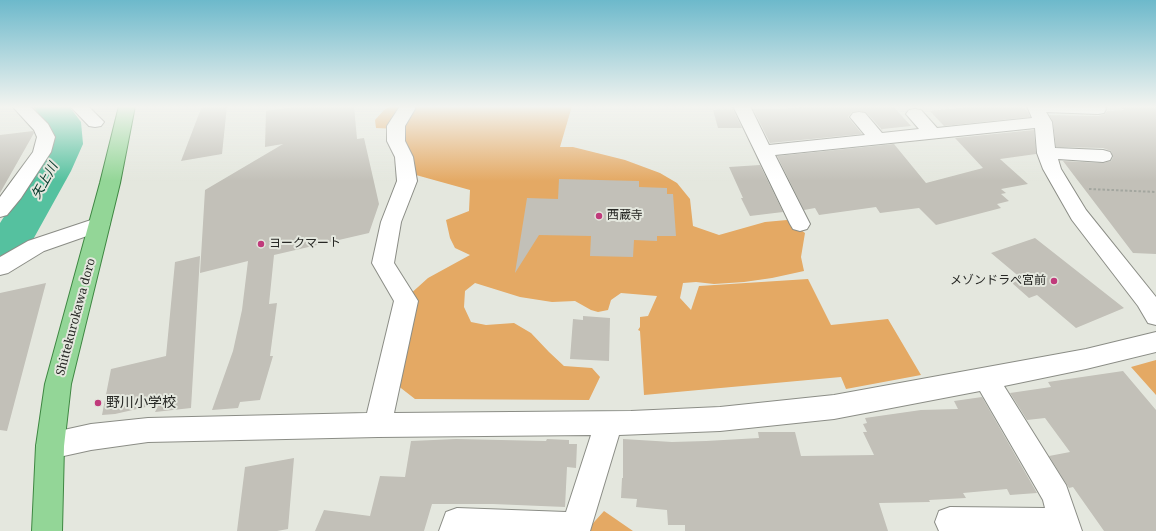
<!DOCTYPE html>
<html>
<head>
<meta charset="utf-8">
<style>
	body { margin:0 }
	canvas { display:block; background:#e4e7de }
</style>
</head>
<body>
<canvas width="1156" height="531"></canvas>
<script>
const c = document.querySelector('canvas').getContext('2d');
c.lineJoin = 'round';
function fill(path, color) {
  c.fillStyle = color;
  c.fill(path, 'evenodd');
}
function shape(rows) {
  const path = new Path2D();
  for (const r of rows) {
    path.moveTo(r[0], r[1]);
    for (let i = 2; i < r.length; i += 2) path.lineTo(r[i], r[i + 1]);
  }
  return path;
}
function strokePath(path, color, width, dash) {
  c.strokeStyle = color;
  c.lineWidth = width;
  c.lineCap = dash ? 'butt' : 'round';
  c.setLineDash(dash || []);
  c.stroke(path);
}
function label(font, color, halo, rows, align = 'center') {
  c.font = font + ' "Noto Serif","Noto Sans JP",serif';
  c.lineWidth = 4;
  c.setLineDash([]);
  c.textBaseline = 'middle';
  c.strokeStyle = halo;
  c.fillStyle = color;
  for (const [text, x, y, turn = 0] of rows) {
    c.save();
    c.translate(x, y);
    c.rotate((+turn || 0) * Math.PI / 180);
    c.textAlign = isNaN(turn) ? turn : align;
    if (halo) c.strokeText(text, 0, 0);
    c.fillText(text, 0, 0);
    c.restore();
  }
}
fill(shape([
	[391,106,572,106,560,147,573,147,625,160,660,173,677,183,690,199,693,226,719,235,765,222,787,220,805,233,801,257,804,271,772,278,744,282,714,284,696,282,683,283,680,298,691,310,699,286,808,279,831,325,888,319,921,375,846,389,841,377,644,395,640,331,638,330,640,327,640,317,648,316,657,296,621,293,611,300,608,310,598,312,591,310,575,301,552,302,520,297,475,283,465,291,464,307,471,322,486,325,514,323,531,333,549,352,564,366,592,368,600,377,589,400,415,399,397,385,398,305,428,278,470,255,455,248,450,238,446,220,469,211,470,190,416,175,400,129,376,128,375,120,384,110],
	[1156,360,1156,395,1131,367],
	[604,511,633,531,586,531]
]), '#e4a964');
fill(shape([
	[33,106,69,106,81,122,83,144,71,171,30,245,16,263,0,268,0,223,33,171,45,144,45,123,33,106]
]), '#55c19f');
fill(shape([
	[202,106,227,106,222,154,181,161],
	[299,106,354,106,357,139,364,138,379,204,369,233,274,255,269,304,277,303,270,356,273,356,260,400,240,402,238,408,212,410,233,351,242,310,248,261,200,273,205,190,283,144,265,147,266,111],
	[814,106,893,106,911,126,882,129,883,131,866,112,859,111,852,112,848,117,862,134,770,143,753,109,777,109],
	[974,106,1021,106,1028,112,1030,117,944,126,930,111],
	[1118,106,1156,106,1156,254,1133,253,1063,161,1103,163,1111,161,1113,157,1111,151,1103,148,1056,147,1053,122,1049,115,1098,116,1105,114,1107,111,1124,110],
	[733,109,742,128,718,128,713,110],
	[1034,130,1036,154,1000,159,1028,184,1001,189,1006,193,1001,194,1009,201,997,204,1001,208,936,225,919,208,880,213,876,207,819,215,815,208,804,210,777,156,894,144,926,183,983,168,955,138],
	[33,131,34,133,0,193,0,135],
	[760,165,783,212,750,216,741,198,743,198,729,167],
	[559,179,639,181,639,187,667,188,667,194,673,194,676,236,657,236,657,241,634,240,633,257,590,256,591,236,539,235,515,273,527,198,558,199],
	[1035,238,1124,308,1076,328,1037,295,1029,298,1012,283,1022,279,991,253],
	[200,256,191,408,155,412,159,404,115,414,102,415,111,369,166,356,175,262],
	[46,283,7,431,0,430,0,293],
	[583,316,610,318,609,361,570,359,573,319,583,320],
	[1123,371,1156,410,1156,531,1104,531,1073,487,1069,488,1049,456,1070,452,1045,418,1027,420,1010,393,1051,387,1048,382],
	[982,397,1037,493,1010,495,1007,489,963,493,966,498,929,500,930,502,879,503,888,531,685,531,685,525,668,525,667,510,636,507,637,499,621,498,622,478,623,478,623,439,672,442,706,441,759,438,758,432,795,432,801,456,874,455,863,432,867,432,863,424,867,423,865,418,921,410,958,409,954,401],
	[456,439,546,441,547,439,569,440,569,444,577,444,576,468,567,467,565,507,493,504,432,504,424,531,315,531,324,510,370,516,380,476,405,477,411,441],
	[294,458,288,529,277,531,237,531,245,467]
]), '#c2c0b8');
const minor = shape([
	[12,106,30,106,48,124,55,137,51,152,21,198,7,215,0,217,0,197,33,152,37,137,34,130,12,106],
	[70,106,88,106,104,122,101,126,95,127,89,126,70,106],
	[400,106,414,106,415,109,405,126,405,141,413,157,417,181,401,222,394,263,418,301,394,413,631,411,720,407,834,395,1086,349,1156,332,1156,352,1086,369,1004,386,1066,485,1082,531,939,531,935,522,939,511,950,507,1045,508,1043,500,980,391,834,419,720,431,619,435,590,531,439,531,446,512,457,508,566,512,591,435,378,437,148,442,91,450,50,459,40,455,36,446,40,437,50,433,91,424,148,418,367,413,394,301,372,263,381,222,397,181,395,157,387,141,387,126,400,106],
	[733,106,750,106,769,145,865,135,850,117,853,113,859,112,865,113,882,133,919,129,906,114,909,110,915,109,921,110,937,128,1032,118,1027,106,1105,106,1106,109,1104,113,1098,114,1046,112,1052,122,1055,148,1103,150,1110,152,1112,156,1110,160,1103,162,1058,159,1061,169,1086,210,1156,297,1156,325,1148,323,1138,306,1072,220,1043,169,1037,153,1035,128,775,155,810,224,807,229,800,231,793,229,790,224,733,106],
	[100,217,107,219,110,224,107,229,44,251,8,273,0,275,0,257,28,241,100,217]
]);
const major = shape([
	[119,106,135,106,120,183,71,384,64,446,62,531,32,531,36,446,45,384,100,183,119,106]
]);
strokePath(minor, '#8b8d86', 2);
strokePath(major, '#3e8742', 2);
strokePath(shape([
	[1089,189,1156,192]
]), '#a3a69f', 2, [2.5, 2]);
fill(minor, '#fff');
fill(major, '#93d697');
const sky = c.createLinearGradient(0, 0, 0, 181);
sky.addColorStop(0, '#6db9cb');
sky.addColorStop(0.59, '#f3f4f0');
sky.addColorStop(1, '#f3f4f000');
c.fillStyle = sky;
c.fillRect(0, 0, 1156, 181);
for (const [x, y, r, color] of [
	[599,216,4,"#c03a7b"],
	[261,244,4,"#c03a7b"],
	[1054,281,4,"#c03a7b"],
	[98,403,4,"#c03a7b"]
]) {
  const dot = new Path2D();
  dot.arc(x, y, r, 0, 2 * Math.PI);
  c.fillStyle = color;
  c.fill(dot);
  strokePath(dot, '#e4e7de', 1.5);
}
label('12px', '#272825', '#e4e7de', [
	["西蔵寺",607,216],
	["ヨークマート",269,244],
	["メゾンドラぺ宮前",1046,281,"right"]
], 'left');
label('12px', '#272825', '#e4e7de', [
	["Shittekurokawa doro",76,317,-75]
]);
label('italic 13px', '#023527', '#e4e7de', [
	["矢上川",45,181,-61]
]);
label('14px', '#272825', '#e4e7de', [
	["野川小学校",106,403]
], 'left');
</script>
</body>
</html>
